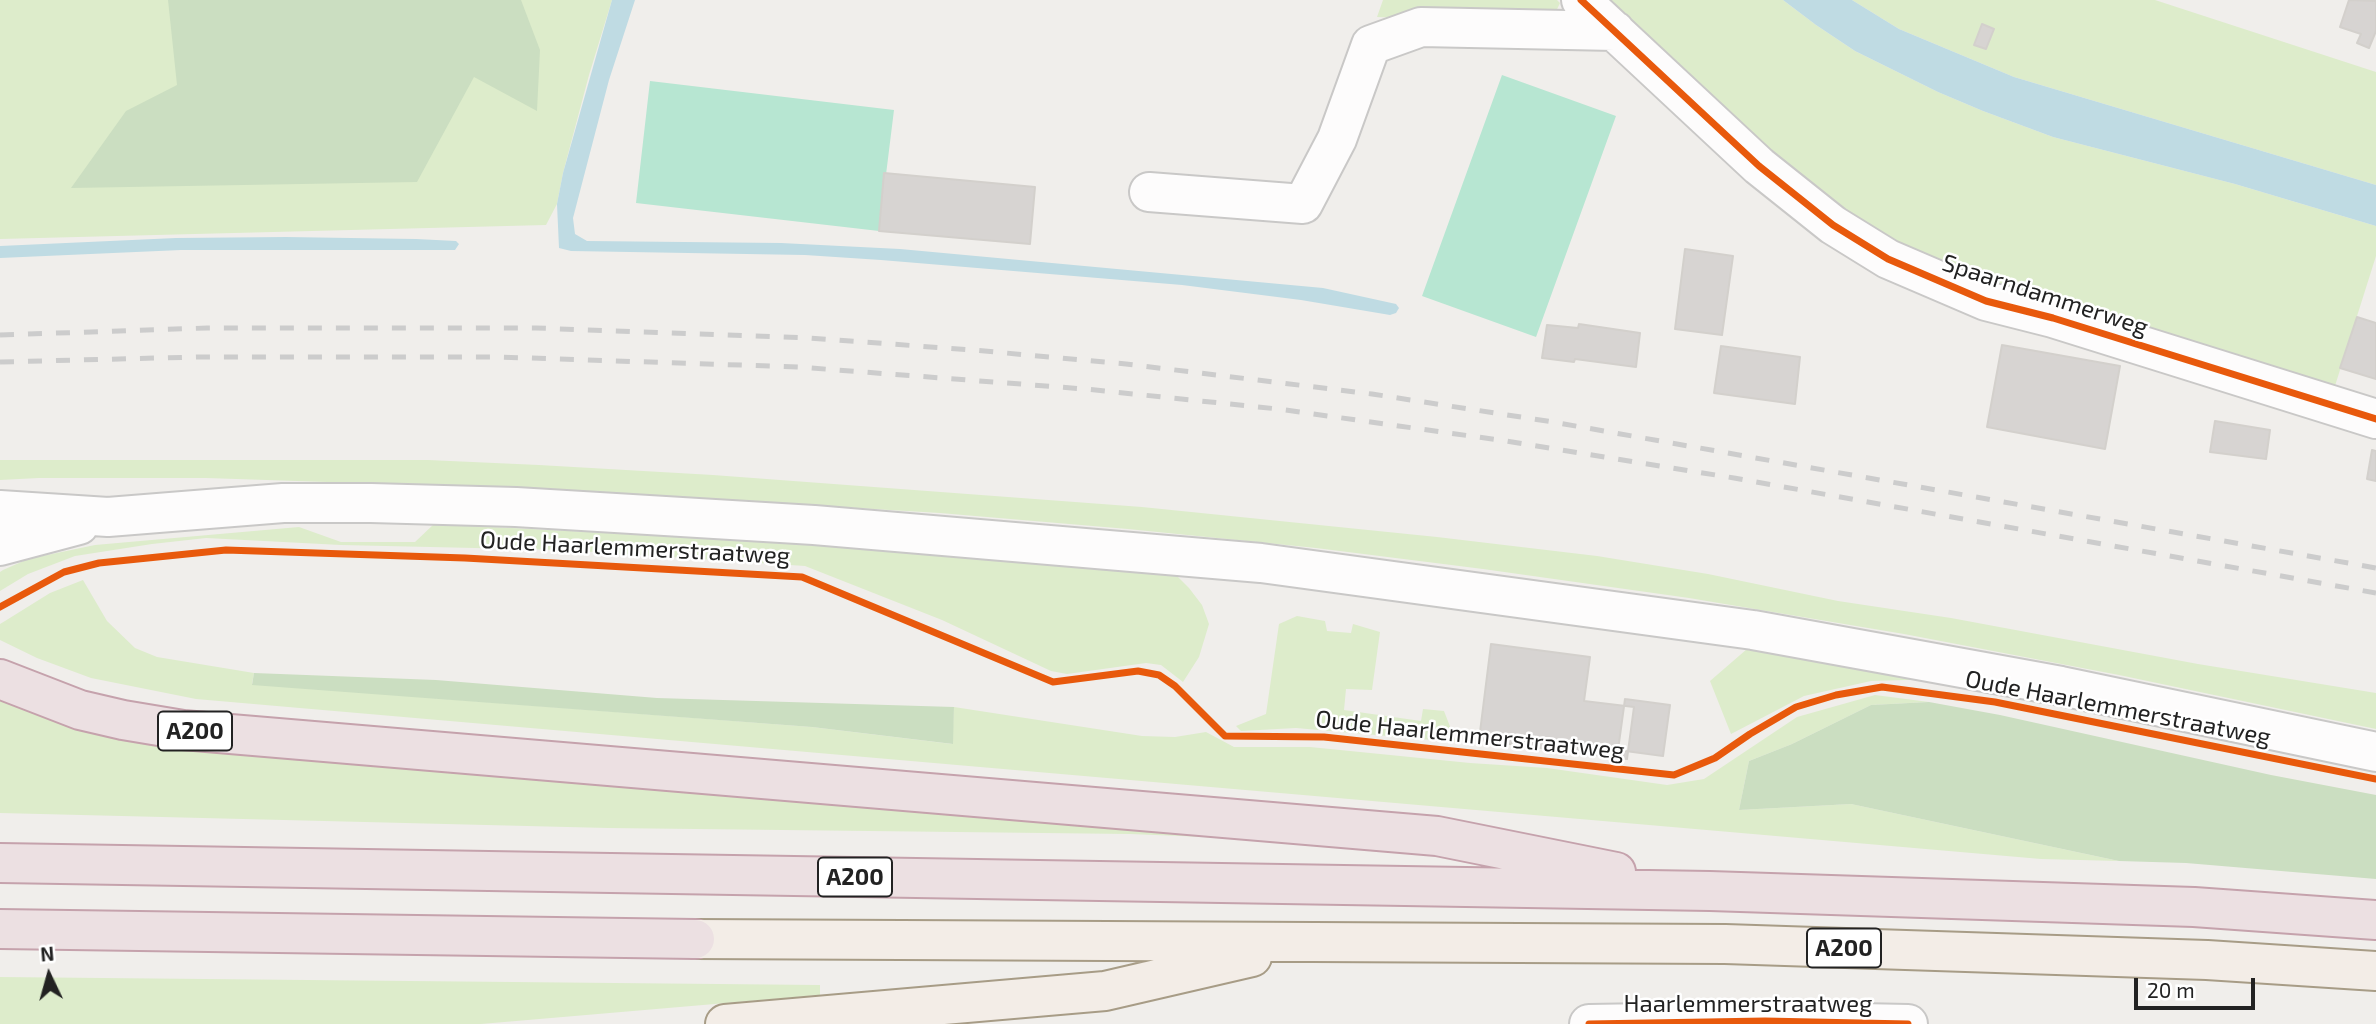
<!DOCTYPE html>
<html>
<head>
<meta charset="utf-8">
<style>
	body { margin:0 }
	#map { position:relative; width:2376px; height:1024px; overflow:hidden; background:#f0eeeb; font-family:"Exo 2",sans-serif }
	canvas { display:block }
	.north { position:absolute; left:14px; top:940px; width:70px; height:70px; -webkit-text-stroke:5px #fff; paint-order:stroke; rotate:355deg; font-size:19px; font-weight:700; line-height:28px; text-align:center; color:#222 }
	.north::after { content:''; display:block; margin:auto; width:24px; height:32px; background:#222; clip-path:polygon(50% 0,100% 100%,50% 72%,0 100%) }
	.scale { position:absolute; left:2134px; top:978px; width:121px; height:32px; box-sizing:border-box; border:4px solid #222; border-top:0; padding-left:9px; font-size:21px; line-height:24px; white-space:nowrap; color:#222; -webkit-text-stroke:5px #fff; paint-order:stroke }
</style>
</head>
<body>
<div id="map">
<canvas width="2376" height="1024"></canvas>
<div class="north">N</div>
<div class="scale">20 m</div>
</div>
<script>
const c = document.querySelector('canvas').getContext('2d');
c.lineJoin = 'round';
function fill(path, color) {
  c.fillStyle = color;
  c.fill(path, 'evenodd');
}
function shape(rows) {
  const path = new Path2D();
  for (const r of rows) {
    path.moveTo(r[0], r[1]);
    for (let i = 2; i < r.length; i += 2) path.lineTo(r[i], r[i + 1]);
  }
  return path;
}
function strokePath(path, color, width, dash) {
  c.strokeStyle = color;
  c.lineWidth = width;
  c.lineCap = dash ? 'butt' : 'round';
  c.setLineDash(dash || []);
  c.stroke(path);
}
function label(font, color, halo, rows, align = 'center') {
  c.font = font + ' "Exo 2",sans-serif';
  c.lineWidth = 5;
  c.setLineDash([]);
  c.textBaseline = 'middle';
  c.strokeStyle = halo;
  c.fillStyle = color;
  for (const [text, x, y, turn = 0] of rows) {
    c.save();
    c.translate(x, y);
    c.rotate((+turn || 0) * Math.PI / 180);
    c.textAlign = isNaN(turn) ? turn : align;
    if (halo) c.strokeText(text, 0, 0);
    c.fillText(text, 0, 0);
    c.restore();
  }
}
fill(shape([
	[0,0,612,0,589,75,563,173,557,204,546,225,0,239],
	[1383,0,1557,0,1560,3,1550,24,1377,17],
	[1604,0,1783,0,1816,25,1855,51,1938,92,1983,111,2053,137,2235,184,2376,226,2376,256,2334,389,1959,276,1833,210],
	[1852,0,2155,0,2376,72,2376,185,2014,77,1899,29],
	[0,460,428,460,539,465,713,475,1142,507,1437,537,1597,556,1708,574,1838,601,1951,618,2198,664,2376,693,2376,729,2119,675,1904,634,1689,598,1483,569,1316,548,1128,529,940,513,539,489,206,478,39,478,0,480],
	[434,524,804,543,1173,572,1189,588,1202,605,1209,624,1199,657,1183,682,1161,665,1146,663,1067,674,1051,671,942,620,805,566,564,550,341,545,206,538,152,544,75,556,28,574,0,591,0,572,3,570,28,559,95,545,299,527,341,542,415,542],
	[83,580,107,621,135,648,157,657,254,673,252,684,812,727,952,744,954,707,1142,736,1175,737,1206,732,1234,747,1310,747,1470,763,1547,768,1667,785,1704,779,1797,717,1875,695,1929,702,1871,705,1792,744,1749,761,1739,810,1851,804,2119,861,2041,859,196,699,91,678,37,658,0,640,0,624,5,621,50,593],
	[1297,616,1325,621,1327,631,1351,633,1353,624,1380,632,1372,690,1346,689,1344,710,1421,721,1423,709,1444,711,1456,742,1296,728,1241,731,1236,726,1266,714,1279,624],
	[1747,649,1941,679,1871,681,1804,696,1731,734,1710,681],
	[0,693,1354,843,1130,834,608,828,0,813],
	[0,977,820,985,820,995,481,1024,0,1024]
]), '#ddeccb');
fill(shape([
	[168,0,521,0,540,50,537,111,474,77,417,182,71,188,126,111,177,85],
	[254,673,436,680,657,698,954,707,953,744,812,727,252,685],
	[1929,702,2000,715,2271,775,2376,795,2376,879,2186,863,2119,861,1851,804,1739,810,1749,761,1792,744,1871,705]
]), '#cbdec1');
fill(shape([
	[1502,75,1616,116,1536,337,1422,296],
	[650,81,894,110,879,231,636,203]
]), '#b7e6d2');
fill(shape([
	[612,0,635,0,609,80,573,218,575,234,587,241,781,243,900,249,1323,288,1396,304,1399,308,1396,313,1390,315,1301,300,1182,285,881,260,805,255,571,251,559,248,557,204,563,173],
	[1783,0,1852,0,1899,29,2014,77,2376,185,2376,226,2235,184,2053,137,1983,111,1938,92,1855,51,1816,25],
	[286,237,416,239,456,241,459,244,455,250,181,250,0,258,0,246,176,238]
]), '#bfdbe3');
const building = shape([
	[2349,0,2376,1,2376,31,2369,48,2357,43,2361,34,2340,27,2349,0],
	[1982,24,1994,29,1986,49,1974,45,1982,24],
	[884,173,1035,187,1030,244,879,231,884,173],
	[1685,249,1733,256,1722,335,1675,329,1685,249],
	[2357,317,2376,323,2376,379,2340,368,2357,317],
	[1579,324,1640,333,1636,367,1575,359,1574,362,1542,358,1547,325,1578,328,1579,324],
	[2002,345,2120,366,2105,449,1987,427,2002,345],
	[1721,346,1800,357,1795,404,1714,393,1721,346],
	[2215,421,2270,430,2266,459,2210,452,2215,421],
	[2372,450,2376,451,2376,481,2367,479,2372,450],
	[1491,644,1590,657,1584,701,1634,707,1627,759,1479,740,1491,644],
	[1625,699,1670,705,1663,756,1618,750,1625,699]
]);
fill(building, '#d7d4d2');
strokePath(building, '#d3d0cc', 2);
const minor = shape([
	[1581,0,1759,166,1833,225,1888,259,1986,301,2053,318,2376,419],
	[1149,192,1303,204,1337,139,1371,45,1421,27,1615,31],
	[0,510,108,517,283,503,371,503,516,507,814,525,1261,563,1753,630,2061,686,2376,752],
	[0,546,79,525],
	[1589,1024,1765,1021,1908,1024]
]);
const major = shape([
	[695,939,1725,944,2207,960,2376,971],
	[725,1024,1105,991,1252,957]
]);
const highway = shape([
	[0,679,80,710,123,720,183,730,1437,836,1616,872],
	[0,863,1710,891,2194,907,2376,920],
	[0,929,695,939]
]);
strokePath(minor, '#c9c8c7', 42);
strokePath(major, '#a79c86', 42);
strokePath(highway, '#c5a2ac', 42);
strokePath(minor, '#fdfcfc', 38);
strokePath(major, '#f3ede7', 38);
strokePath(highway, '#ece0e2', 38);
strokePath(shape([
	[0,335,207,328,536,328,808,338,973,350,1126,364,1372,394,1553,422,2376,568],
	[0,362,197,357,499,357,798,367,1085,389,1278,409,1506,441,1734,478,2376,593]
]), '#ccc', 5, [14, 14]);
strokePath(shape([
	[1581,0,1759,166,1833,225,1888,259,1986,301,2053,318,2376,419],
	[0,607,64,572,99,563,226,550,465,558,802,577,1053,682,1138,671,1159,675,1175,686,1225,736,1324,737,1674,775,1715,758,1750,734,1796,707,1836,695,1882,687,1995,702,2376,779],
	[1589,1024,1765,1021,1908,1024]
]), '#e8590c', 7);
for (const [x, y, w] of [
	[195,731,74],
	[855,877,74],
	[1844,948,74]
]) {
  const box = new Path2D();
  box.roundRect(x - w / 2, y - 19.5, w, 39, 5);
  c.fillStyle = '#fff';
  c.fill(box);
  strokePath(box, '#222', 2);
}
label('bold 23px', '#222', null, [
	["A200",195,731],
	["A200",855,877],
	["A200",1844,948]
]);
label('24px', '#222', '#fff', [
	["Spaarndammerweg",2045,295,18],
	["Oude Haarlemmerstraatweg",635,548,3],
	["Oude Haarlemmerstraatweg",2118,708,11],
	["Oude Haarlemmerstraatweg",1470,735,6],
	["Haarlemmerstraatweg",1748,1004]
]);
</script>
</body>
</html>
